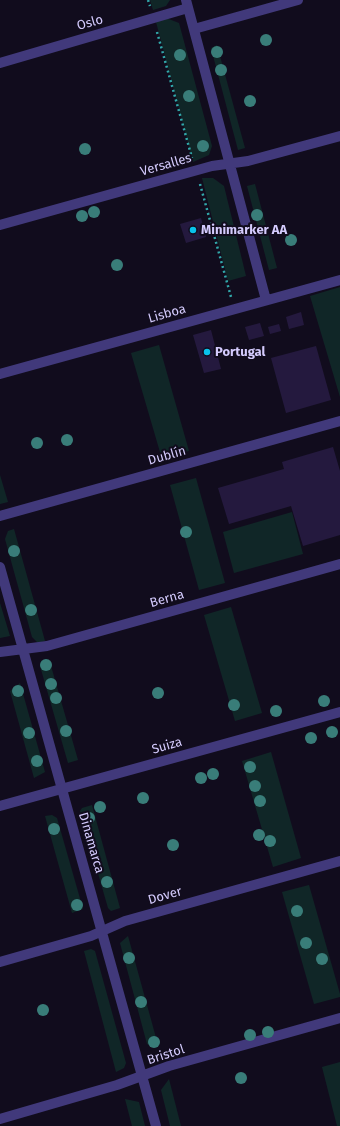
<!DOCTYPE html>
<html>
<head>
<meta charset="utf-8">
<style>
	body { margin:0 }
	canvas { display:block; background:#110c1d }
</style>
</head>
<body>
<canvas width="340" height="1126"></canvas>
<script>
const c = document.querySelector('canvas').getContext('2d');
c.lineJoin = 'round';
function fill(path, color) {
  c.fillStyle = color;
  c.fill(path, 'evenodd');
}
function shape(rows) {
  const path = new Path2D();
  for (const r of rows) {
    path.moveTo(r[0], r[1]);
    for (let i = 2; i < r.length; i += 2) path.lineTo(r[i], r[i + 1]);
  }
  return path;
}
function strokePath(path, color, width, dash) {
  c.strokeStyle = color;
  c.lineWidth = width;
  c.lineCap = dash ? 'butt' : 'round';
  c.setLineDash(dash || []);
  c.stroke(path);
}
function label(font, color, halo, rows, align = 'center') {
  c.font = font + ' "Fira Sans",sans-serif';
  c.lineWidth = 4;
  c.setLineDash([]);
  c.textBaseline = 'middle';
  c.strokeStyle = halo;
  c.fillStyle = color;
  for (const [text, x, y, turn = 0] of rows) {
    c.save();
    c.translate(x, y);
    c.rotate((+turn || 0) * Math.PI / 180);
    c.textAlign = isNaN(turn) ? turn : align;
    if (halo) c.strokeText(text, 0, 0);
    c.fillText(text, 0, 0);
    c.restore();
  }
}
fill(shape([
	[150,0,170,0,166,6,153,10],
	[166,18,179,23,212,146,209,155,193,162,156,22],
	[217,45,245,148,238,150,211,48],
	[202,178,213,178,224,186,246,276,228,281],
	[255,184,277,268,269,270,247,186],
	[340,287,340,397,310,296],
	[159,345,189,451,162,459,131,353],
	[0,475,8,502,0,504],
	[196,478,225,583,199,590,170,485],
	[292,512,303,554,234,573,223,532],
	[14,529,45,641,38,643,32,637,5,539,8,531],
	[0,603,10,636,0,638],
	[231,607,262,713,235,721,204,615],
	[49,659,78,760,68,763,40,666],
	[20,683,45,772,34,778,10,691],
	[271,752,301,858,273,867,242,761],
	[92,805,120,908,111,911,108,908,80,811,82,808],
	[52,815,57,818,83,909,72,913,45,816],
	[309,885,340,994,340,997,314,1004,282,892],
	[128,936,158,1045,152,1046,147,1044,120,943],
	[91,949,95,951,126,1063,124,1068,116,1072,84,951],
	[340,1062,340,1126,337,1126,322,1067],
	[169,1079,181,1126,170,1126,161,1090],
	[125,1099,139,1102,145,1126,132,1126]
]), '#102627');
fill(shape([
	[201,218,206,237,186,243,180,224],
	[301,312,304,325,289,329,286,317],
	[260,323,264,336,249,340,245,327],
	[279,324,281,331,270,334,268,327],
	[211,330,221,369,204,373,193,335],
	[316,346,331,400,286,413,271,358],
	[333,447,340,471,340,535,303,546,291,506,229,524,218,488,284,469,282,462]
]), '#24193e');
strokePath(shape([
	[148,0,150,6],
	[157,32,192,158],
	[200,184,231,297]
]), '#31a8aa', 2.5, [2, 3]);
strokePath(shape([
	[186,0,266,300],
	[194,29,298,0],
	[0,63,188,8],
	[0,225,212,166,248,161,340,136],
	[0,374,340,280],
	[0,516,340,421],
	[0,567,156,1126],
	[0,652,47,646,340,564],
	[0,962,91,936,125,921,340,861],
	[0,1119,117,1085,169,1066,340,1018]
]), '#41397b', 10);
strokePath(shape([
	[0,806,340,712]
]), '#41397b', 10);
c.fillStyle = '#397d79';
for (const [x, y] of [
	[266,40],
	[217,52],
	[180,55],
	[221,70],
	[189,96],
	[250,101],
	[203,146],
	[85,149],
	[94,212],
	[257,215],
	[82,216],
	[291,240],
	[117,265],
	[67,440],
	[37,443],
	[186,532],
	[14,551],
	[31,610],
	[46,665],
	[51,684],
	[18,691],
	[158,693],
	[56,698],
	[324,701],
	[234,705],
	[276,711],
	[66,731],
	[332,732],
	[29,733],
	[311,738],
	[37,761],
	[250,767],
	[213,774],
	[201,778],
	[255,786],
	[143,798],
	[260,801],
	[100,807],
	[89,818],
	[54,829],
	[259,835],
	[270,841],
	[173,845],
	[107,882],
	[77,905],
	[297,911],
	[306,943],
	[129,958],
	[322,959],
	[141,1002],
	[43,1010],
	[268,1032],
	[250,1035],
	[154,1042],
	[241,1078]
]) {
  c.beginPath();
  c.arc(x, y, 6, 0, 2 * Math.PI);
  c.fill();
}
for (const [x, y, r, color] of [
	[193,230,4,"#09c2eb"],
	[207,352,4,"#09c2eb"]
]) {
  const dot = new Path2D();
  dot.arc(x, y, r, 0, 2 * Math.PI);
  c.fillStyle = color;
  c.fill(dot);
  strokePath(dot, '#110c1d', 1.5);
}
label('13px', '#d4cbfd', '#110c1d', [
	["Oslo",90,23,-16],
	["Versalles",166,165,-16],
	["Lisboa",167,314,-16],
	["Dublín",167,456,-16],
	["Berna",167,599,-16],
	["Suiza",167,746,-16],
	["Dinamarca",91,843,74],
	["Dover",165,896,-16],
	["Bristol",166,1055,-18]
]);
label('bold 13px', '#d4cbfd', '#110c1d', [
	["Minimarker AA",201,230],
	["Portugal",215,352]
], 'left');
</script>
</body>
</html>
